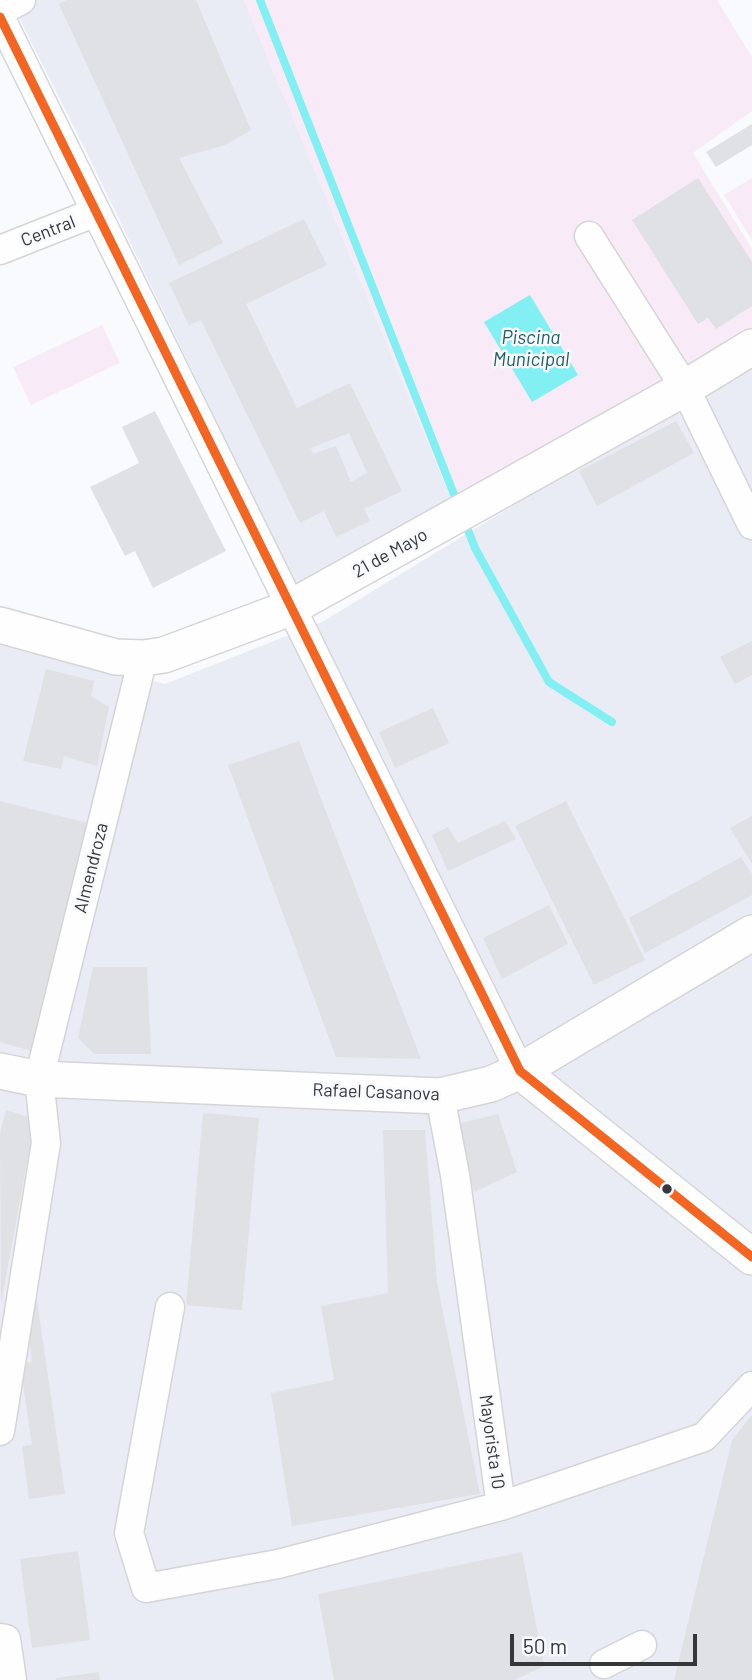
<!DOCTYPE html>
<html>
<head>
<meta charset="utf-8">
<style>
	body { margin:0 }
	#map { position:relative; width:752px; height:1680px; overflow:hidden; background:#f8fafd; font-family:Barlow,sans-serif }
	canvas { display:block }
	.scale { position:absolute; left:510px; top:1634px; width:187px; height:32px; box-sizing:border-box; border:4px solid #36373a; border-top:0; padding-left:9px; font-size:21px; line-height:24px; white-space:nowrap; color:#36373a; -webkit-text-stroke:5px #f7f9fe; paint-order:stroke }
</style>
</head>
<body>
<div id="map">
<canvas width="752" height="1680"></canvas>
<div class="scale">50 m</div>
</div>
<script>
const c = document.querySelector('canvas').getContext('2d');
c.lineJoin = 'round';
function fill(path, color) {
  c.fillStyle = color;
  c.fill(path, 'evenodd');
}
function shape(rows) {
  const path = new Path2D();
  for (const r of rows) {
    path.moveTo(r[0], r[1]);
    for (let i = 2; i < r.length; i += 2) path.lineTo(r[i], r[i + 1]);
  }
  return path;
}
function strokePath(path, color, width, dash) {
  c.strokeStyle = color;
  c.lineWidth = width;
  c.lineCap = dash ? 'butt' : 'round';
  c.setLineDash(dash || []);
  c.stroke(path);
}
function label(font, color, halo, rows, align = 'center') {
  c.font = font + ' Barlow,sans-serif';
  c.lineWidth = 5;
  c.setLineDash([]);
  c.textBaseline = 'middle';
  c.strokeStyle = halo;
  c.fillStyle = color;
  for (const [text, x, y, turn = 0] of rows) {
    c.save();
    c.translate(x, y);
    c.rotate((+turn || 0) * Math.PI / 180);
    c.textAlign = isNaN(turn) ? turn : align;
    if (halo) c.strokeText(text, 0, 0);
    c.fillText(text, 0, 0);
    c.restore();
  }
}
fill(shape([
	[10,0,244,0,454,505,296,587,90,159],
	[752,360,752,1680,0,1680,0,640,165,684,322,622]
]), '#e9ecf5');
fill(shape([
	[244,0,717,0,752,57,752,111,693,153,752,249,752,328,454,505],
	[752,178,752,240,724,195],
	[102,325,120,363,31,405,13,367]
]), '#f8ebf7');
fill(shape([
	[530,295,578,375,532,402,484,322]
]), '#82eff2');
strokePath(shape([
	[260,0,457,502],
	[468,530,475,548,549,682,612,722]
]), '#82eff2', 8);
fill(shape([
	[67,0,196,0,251,130,225,145,179,158,223,243,179,265,59,4],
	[752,124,752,145,716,167,706,152],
	[698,178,752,262,752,306,716,329,708,318,698,324,632,220],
	[304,219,327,265,246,304,297,408,350,383,402,491,364,509,370,521,336,537,324,511,300,523,201,320,189,325,169,283],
	[349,433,367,473,351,482,336,446,313,454,311,448],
	[155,411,226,551,153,588,135,551,125,556,90,487,139,463,122,427],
	[676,421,694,453,597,506,579,471],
	[752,641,752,675,735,684,720,657],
	[46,669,94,681,91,696,109,707,97,766,64,756,61,769,23,761],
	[433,708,449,743,395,768,379,732],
	[299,741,421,1059,336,1057,228,765],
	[0,801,91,824,32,1051,0,1042],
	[566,801,645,960,594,985,515,826],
	[752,816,752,864,730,828],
	[505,821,516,839,448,871,432,835,448,827,458,843],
	[741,857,752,874,752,895,645,953,629,918],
	[549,905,568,944,502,979,483,938],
	[93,967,147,967,151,1054,94,1054,78,1038],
	[6,1110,35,1119,1,1304,0,1133],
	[203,1113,259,1118,242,1310,186,1305],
	[498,1114,517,1172,474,1192,457,1124],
	[383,1130,425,1130,437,1283,480,1494,292,1526,271,1393,334,1380,321,1306,388,1293],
	[37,1300,65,1494,29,1499,22,1446,32,1445,20,1364,32,1362,24,1302],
	[752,1415,752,1680,674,1680,732,1440],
	[78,1551,90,1640,32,1648,20,1559],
	[522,1552,544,1666,515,1680,334,1680,318,1594],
	[99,1672,100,1680,56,1680,56,1678]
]), '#e0e1e4');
const minor = shape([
	[0,11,21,0],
	[0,17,520,1071],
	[589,236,685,388,752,525],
	[0,250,96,212],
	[440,1096,455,1175,501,1506,704,1437,752,1386],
	[170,1307,129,1533,146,1588,278,1564,501,1506],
	[0,1431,46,1143,39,1079,143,658],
	[0,1638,6,1639,12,1680],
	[604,1664,642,1645]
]);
const major = shape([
	[0,625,116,657,143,658,164,655,290,608,685,388,752,347],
	[0,1071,39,1079,440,1096,491,1084,520,1071,752,933],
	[520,1071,752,1257]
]);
strokePath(minor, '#d4d5d8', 31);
strokePath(major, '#d4d5d8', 38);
strokePath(minor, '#fefeff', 28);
strokePath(major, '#fefeff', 35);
strokePath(shape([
	[0,17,520,1071,752,1257]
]), '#f26522', 9);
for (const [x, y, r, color] of [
	[667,1189,6,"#36373a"]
]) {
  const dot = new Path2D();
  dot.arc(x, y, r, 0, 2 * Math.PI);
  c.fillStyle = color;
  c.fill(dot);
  strokePath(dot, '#f7f9fe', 2.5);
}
label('18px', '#36373a', '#f7f9fe', [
	["Central",48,231,-21],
	["21 de Mayo",390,553,-29],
	["Almendroza",91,868,-76],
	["Rafael Casanova",376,1092,2],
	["Mayorista 10",492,1442,82]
]);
label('italic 19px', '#205f60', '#f7f9fe', [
	["Piscina",531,338],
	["Municipal",531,360]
]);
</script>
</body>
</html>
